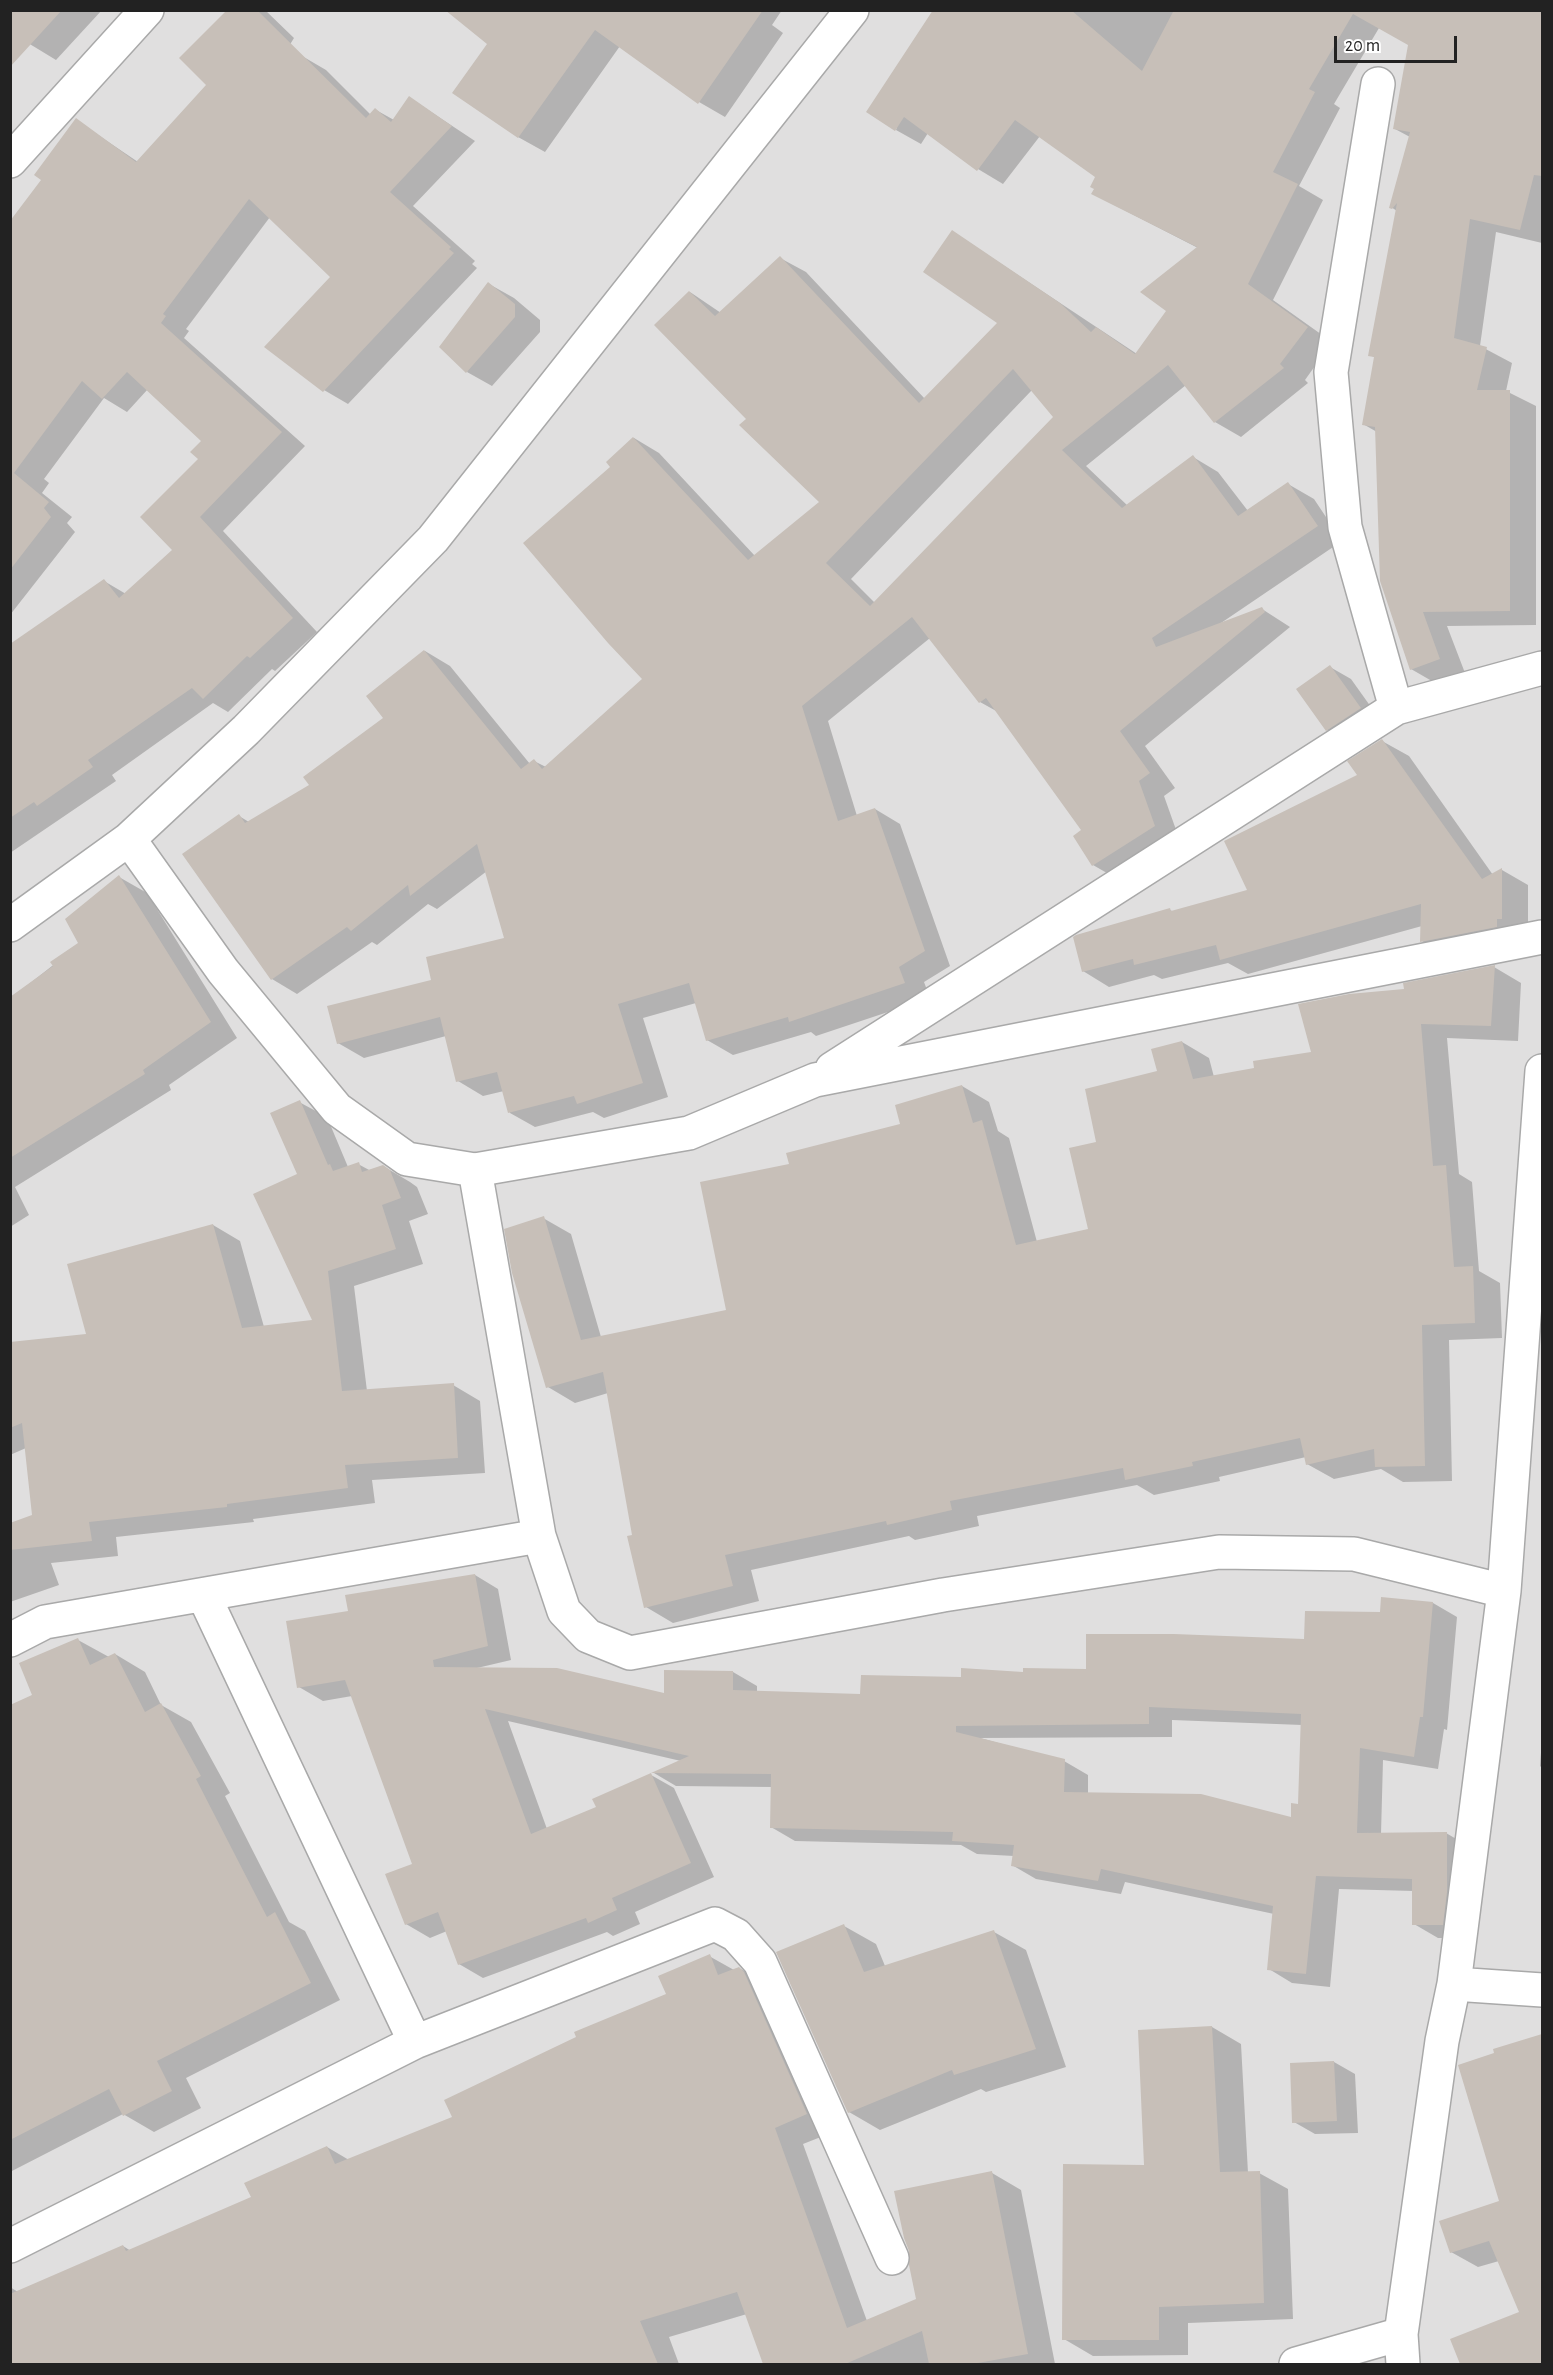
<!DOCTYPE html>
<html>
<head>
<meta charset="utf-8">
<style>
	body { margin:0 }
	#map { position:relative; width:1553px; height:2375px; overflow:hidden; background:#f2efe9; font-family:"Alegreya Sans",sans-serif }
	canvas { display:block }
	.frame { position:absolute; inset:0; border:12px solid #222; pointer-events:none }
	.scale { position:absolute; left:1334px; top:36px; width:123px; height:27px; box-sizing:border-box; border:3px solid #222; border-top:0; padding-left:8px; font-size:18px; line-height:21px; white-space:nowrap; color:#222; -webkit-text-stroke:4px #fff; paint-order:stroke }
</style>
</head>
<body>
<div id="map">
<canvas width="1553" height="2375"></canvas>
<div class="frame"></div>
<div class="scale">20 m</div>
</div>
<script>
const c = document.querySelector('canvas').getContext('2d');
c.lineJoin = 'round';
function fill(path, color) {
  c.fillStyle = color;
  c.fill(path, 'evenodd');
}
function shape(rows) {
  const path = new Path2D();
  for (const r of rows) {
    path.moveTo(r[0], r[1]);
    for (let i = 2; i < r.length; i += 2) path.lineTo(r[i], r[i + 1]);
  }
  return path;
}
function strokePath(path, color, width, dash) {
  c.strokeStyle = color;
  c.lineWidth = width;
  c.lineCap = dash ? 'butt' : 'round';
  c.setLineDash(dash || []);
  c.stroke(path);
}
fill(shape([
	[11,11,1542,11,1542,2364,11,2364]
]), '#e0dfdf');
fill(shape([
	[10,10,102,10,56,60,10,32],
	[229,10,265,10,294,38,249,111,302,56,326,70,371,115,376,110,394,120,410,98,475,141,413,206,475,261,472,264,477,268,348,404,324,390,332,277,270,217,186,329,189,331,184,338,305,446,223,531,317,632,275,671,272,669,228,712,213,703,112,775,116,781,10,853,10,646,104,581,126,594,174,550,203,441,148,389,127,412,104,398,44,479,49,483,42,493,72,517,67,523,75,532,10,615,10,224,44,180,76,120,138,162,208,85],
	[447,10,782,10,772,25,783,33,725,117,699,102,620,46,545,152,518,137,489,44],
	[933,10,1542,10,1542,243,1496,232,1480,346,1512,363,1506,391,1536,406,1536,625,1447,626,1465,673,1437,684,1411,669,1377,432,1363,424,1376,358,1370,355,1397,211,1391,207,1410,137,1395,129,1409,44,1379,28,1334,104,1340,108,1299,186,1323,200,1273,300,1332,342,1305,380,1308,383,1241,437,1215,422,1186,385,1086,466,1128,506,1193,457,1218,472,1248,511,1288,484,1314,499,1342,541,1221,623,1262,609,1290,627,1145,746,1175,788,1164,796,1180,841,1119,880,1093,865,1083,831,998,712,980,702,930,638,828,721,857,816,875,809,900,824,950,966,924,982,930,998,816,1036,811,1032,733,1055,707,1040,696,1003,643,1018,668,1097,604,1118,593,1112,535,1127,510,1113,504,1091,483,1096,458,1081,446,1036,364,1058,338,1043,433,981,506,939,487,871,437,909,428,904,377,945,372,942,297,994,272,979,239,816,249,822,311,785,386,718,425,651,450,666,530,764,534,761,546,767,645,679,612,467,634,438,659,453,755,556,821,502,748,419,690,292,721,313,780,258,806,272,925,399,999,322,953,232,1137,354,1168,311,1198,248,1093,194,1097,177,1040,136,1003,184,978,169,928,133,921,144,896,130],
	[1032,390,1054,417,875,603,851,579],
	[489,284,514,298,540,320,540,332,492,386,467,372],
	[1330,667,1351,679,1381,721,1348,742,1327,730],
	[1382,741,1409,756,1493,875,1502,870,1528,885,1528,933,1448,956,1422,941,1422,926,1248,974,1228,963,1162,979,1154,975,1109,987,1083,971,1170,910,1174,912,1249,891,1359,775],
	[119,877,147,893,237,1038,169,1085,171,1090,15,1187,29,1215,10,1227,10,999,80,944],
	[1494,967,1521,983,1518,1041,1447,1038,1459,1174,1472,1182,1479,1271,1500,1283,1502,1338,1449,1340,1452,1481,1403,1482,1381,1469,1334,1479,1307,1464,1306,1457,1219,1477,1220,1481,1154,1495,1137,1485,977,1516,979,1526,915,1540,909,1536,751,1570,759,1601,673,1623,646,1607,608,1393,575,1403,548,1387,543,1218,571,1234,601,1337,728,1311,791,1165,902,1125,962,1086,989,1102,998,1131,1009,1138,1037,1242,1090,1230,1098,1143,1182,1042,1209,1058,1214,1077,1256,1069,1313,1053,1405,990],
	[299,1102,327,1117,348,1167,358,1164,371,1171,383,1166,410,1182,417,1187,428,1214,409,1221,423,1264,354,1286,367,1391,453,1385,480,1401,485,1473,372,1480,375,1503,253,1519,254,1522,116,1537,118,1556,51,1563,59,1585,10,1602,10,1525,33,1516,26,1448,10,1455,10,1344,88,1335,213,1225,240,1241,264,1327,314,1321,299,1175],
	[475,1575,498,1589,511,1660,477,1668,665,1695,733,1672,757,1686,757,1692,861,1696,962,1679,1088,1671,1305,1641,1381,1614,1433,1603,1457,1617,1447,1730,1444,1729,1438,1769,1383,1760,1381,1834,1446,1833,1470,1847,1466,1938,1438,1938,1414,1924,1414,1891,1339,1889,1330,1987,1292,1983,1269,1969,1274,1914,1125,1882,1121,1894,1036,1879,1012,1865,1014,1856,977,1854,961,1845,795,1841,771,1827,772,1787,676,1786,654,1773,681,1761,508,1721,547,1829,598,1808,651,1775,674,1788,714,1877,635,1912,640,1924,613,1936,607,1932,483,1978,459,1964,447,1931,430,1938,406,1924,414,1865,352,1696,323,1701,299,1687,349,1612],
	[1172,1720,1302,1725,1300,1805,1292,1819,1088,1793,1088,1775,1064,1761,980,1738,1172,1737],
	[78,1640,109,1657,115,1654,145,1672,161,1705,191,1722,230,1793,225,1796,289,1922,305,1931,340,2000,186,2078,201,2108,154,2132,123,2114,10,2172,10,1707,33,1695],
	[1542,1739,1542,1768,1540,1766],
	[844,1926,876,1944,885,1966,994,1932,1026,1950,1066,2067,986,2092,981,2089,880,2130,849,2112],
	[709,1956,734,1970,739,1968,768,1985,836,2131,803,2144,867,2321,918,2300,992,2173,1021,2190,1055,2364,766,2364,747,2314,669,2337,679,2364,10,2364,10,2287,18,2292,123,2246,131,2251,253,2198,327,2147,349,2160,454,2118,668,1994],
	[1212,2027,1241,2044,1248,2173,1259,2173,1288,2189,1293,2319,1188,2323,1188,2355,1093,2356,1064,2339,1146,2166,1139,2031],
	[1542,2035,1542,2364,1461,2364,1452,2340,1521,2313,1499,2261,1478,2267,1451,2252,1501,2202,1495,2050],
	[1334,2062,1355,2074,1358,2133,1315,2134,1294,2122]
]), '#0003');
fill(shape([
	[10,10,62,10,10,67],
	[227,10,257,10,366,118,375,108,391,122,409,96,452,126,390,192,451,247,449,249,454,253,323,392,264,347,330,277,249,199,163,314,166,316,161,323,282,432,200,517,293,618,250,658,247,656,203,699,192,688,88,760,93,767,37,806,34,802,10,818,10,644,104,579,119,598,172,550,140,517,198,459,190,452,201,441,127,372,102,399,82,381,14,473,49,502,44,508,51,517,10,570,10,221,41,180,34,175,76,118,136,162,206,85,179,58],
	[445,10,763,10,698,104,595,30,518,138,452,93,487,44],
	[933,10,1071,10,1142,71,1174,10,1542,10,1542,176,1534,175,1520,230,1470,219,1454,338,1487,347,1477,390,1510,390,1510,611,1423,612,1440,659,1410,670,1380,581,1375,427,1362,425,1374,357,1368,356,1397,203,1392,209,1389,208,1410,132,1393,129,1408,45,1353,14,1309,89,1315,92,1273,172,1298,184,1248,284,1308,327,1280,364,1284,368,1214,423,1168,365,1062,450,1122,508,1193,455,1238,516,1288,482,1318,526,1152,638,1156,647,1262,607,1265,612,1120,731,1150,773,1139,781,1155,826,1092,866,1073,836,1081,830,986,698,979,703,912,617,802,706,838,821,875,808,925,951,899,967,905,983,789,1022,788,1017,706,1041,689,983,618,1004,643,1083,577,1104,574,1096,508,1113,497,1072,456,1082,440,1017,337,1044,327,1006,431,980,426,957,504,938,477,844,410,896,408,885,351,931,347,927,271,980,182,854,239,814,245,823,309,785,303,777,383,718,366,696,424,650,521,769,534,759,542,769,642,679,608,643,523,543,610,467,606,462,633,437,748,560,819,502,739,425,746,419,654,325,689,291,715,316,780,256,919,403,997,323,923,272,952,230,1060,303,1091,332,1096,327,1135,354,1166,311,1140,292,1197,247,1091,194,1094,189,1090,187,1095,177,1015,120,977,171,904,117,895,131,866,112],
	[1013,369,1053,417,870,606,826,563],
	[488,282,515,304,515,317,466,373,439,347],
	[1330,665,1361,708,1326,731,1296,689],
	[1382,739,1482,879,1502,868,1502,919,1497,919,1497,927,1420,942,1421,904,1220,960,1216,945,1134,965,1133,959,1082,972,1073,937,1076,935,1170,908,1171,911,1247,890,1224,841,1357,775,1347,761],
	[119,875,211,1022,143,1070,145,1074,10,1158,10,997,53,966,50,962,78,943,65,919],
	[1495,965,1491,1026,1421,1024,1433,1166,1446,1165,1454,1267,1473,1266,1475,1323,1422,1325,1425,1466,1375,1467,1374,1449,1306,1465,1300,1438,1192,1462,1193,1466,1125,1480,1123,1468,950,1501,952,1510,887,1525,886,1521,725,1555,733,1586,644,1608,627,1536,632,1535,603,1372,546,1388,512,1273,504,1229,544,1216,581,1340,726,1310,700,1182,789,1164,786,1153,900,1124,895,1105,962,1085,973,1123,982,1120,1016,1245,1088,1229,1069,1148,1096,1142,1085,1089,1157,1071,1151,1049,1182,1041,1193,1079,1254,1068,1253,1061,1311,1052,1298,1004,1349,994,1404,989,1403,983],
	[300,1100,328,1165,330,1164,333,1171,359,1162,362,1172,383,1165,390,1170,401,1198,382,1205,396,1249,328,1271,342,1391,454,1383,458,1458,345,1465,348,1488,227,1504,227,1507,89,1522,92,1541,10,1550,10,1523,32,1515,22,1423,10,1428,10,1342,86,1334,67,1264,213,1224,242,1328,312,1320,253,1194,297,1174,270,1113],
	[475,1574,488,1646,433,1660,434,1667,557,1668,664,1693,664,1670,733,1671,733,1690,860,1694,861,1675,961,1677,961,1668,1023,1672,1023,1668,1086,1669,1086,1634,1174,1634,1304,1639,1305,1611,1380,1612,1381,1597,1433,1602,1423,1717,1420,1717,1414,1757,1360,1748,1357,1833,1447,1832,1447,1892,1443,1925,1412,1925,1412,1879,1316,1876,1306,1974,1267,1970,1273,1906,1101,1869,1098,1881,1011,1866,1014,1845,952,1841,953,1832,770,1828,771,1774,651,1773,689,1756,485,1709,531,1834,596,1807,592,1799,651,1773,691,1863,612,1898,617,1910,588,1923,586,1918,458,1965,438,1912,405,1925,385,1874,412,1864,345,1680,297,1688,286,1621,348,1611,345,1595],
	[1149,1707,1301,1714,1298,1804,1291,1803,1291,1817,1201,1794,1064,1792,1065,1759,956,1732,956,1726,1149,1724],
	[78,1638,90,1665,115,1653,145,1712,161,1703,201,1776,196,1779,267,1917,275,1912,311,1983,157,2061,172,2091,123,2116,109,2089,10,2140,10,1705,32,1695,19,1663],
	[844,1924,864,1972,994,1930,1036,2049,954,2075,952,2070,848,2113,776,1952],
	[710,1954,718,1975,739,1967,744,1972,807,2114,775,2128,847,2328,916,2299,909,2265,909,2251,904,2238,894,2191,992,2171,1028,2354,972,2364,929,2364,922,2331,845,2364,763,2364,737,2292,640,2321,658,2364,10,2364,10,2294,123,2245,126,2251,251,2197,244,2183,327,2146,335,2164,452,2117,444,2100,576,2037,574,2032,666,1994,658,1976],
	[1212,2026,1220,2172,1260,2171,1264,2303,1159,2307,1159,2340,1062,2340,1063,2164,1144,2165,1138,2030],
	[1542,2034,1542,2364,1460,2364,1450,2339,1519,2312,1489,2241,1450,2253,1439,2221,1499,2201,1458,2065,1494,2053,1493,2049],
	[1334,2061,1337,2121,1292,2123,1290,2063]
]), '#c7bfb8');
const minor = shape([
	[1378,84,1331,372,1345,527,1396,708],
	[10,161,147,10],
	[129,839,223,971,337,1109,407,1159,475,1170,689,1133,815,1080,1542,937],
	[10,925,129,839,246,730,433,539,852,10],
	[832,1069,1396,708,1542,668],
	[475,1170,539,1536,564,1611,588,1636,630,1653,943,1595,1219,1552,1354,1554,1504,1591],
	[204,1596,415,2042],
	[10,1640,45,1622,539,1536],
	[1454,1984,1542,1990],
	[10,2246,415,2042,715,1924,736,1935,760,1962,892,2258],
	[1296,2364,1401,2334],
	[1403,2364,1401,2334,1442,2041,1454,1984,1504,1591,1542,1071]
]);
strokePath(minor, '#a9a9a9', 36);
strokePath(minor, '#fff', 33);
</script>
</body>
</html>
